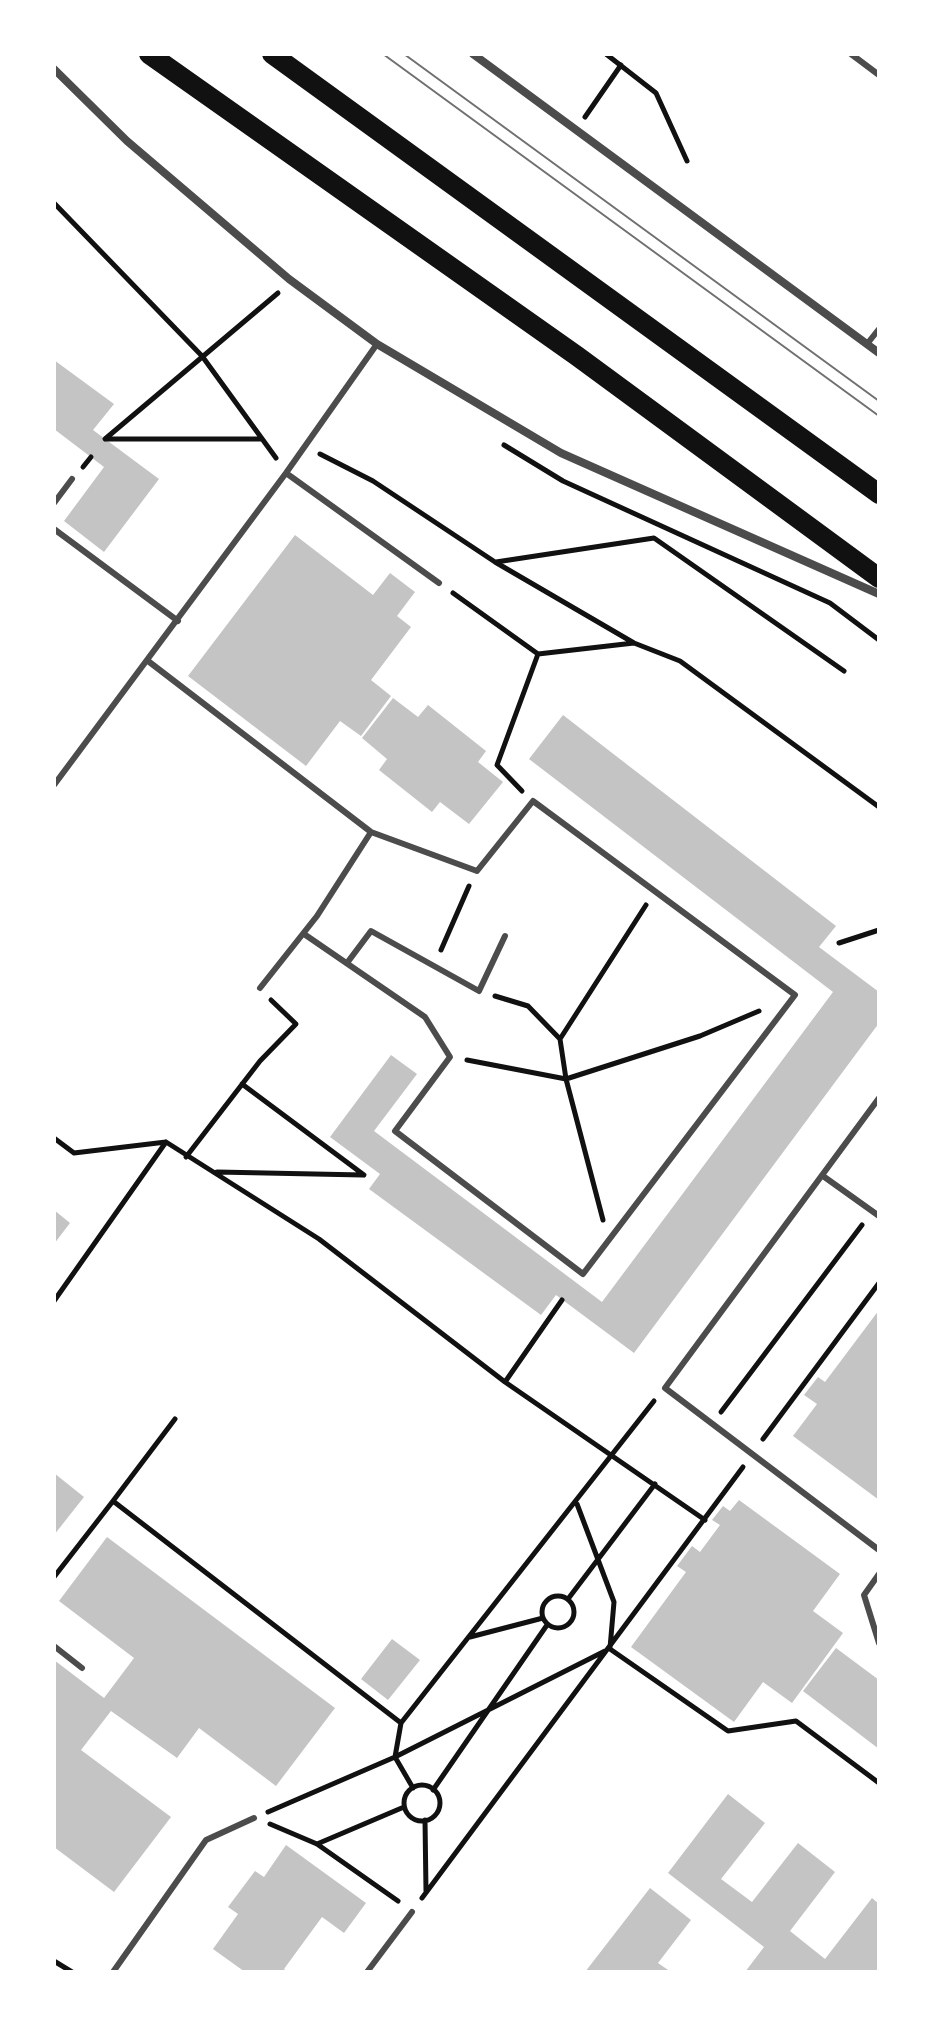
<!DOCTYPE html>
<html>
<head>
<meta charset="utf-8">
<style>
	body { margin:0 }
	#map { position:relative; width:933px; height:2026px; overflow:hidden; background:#fff; font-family:Lato,sans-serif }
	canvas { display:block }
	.frame { position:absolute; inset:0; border:56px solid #fff; pointer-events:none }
</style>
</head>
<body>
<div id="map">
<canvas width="933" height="2026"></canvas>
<div class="frame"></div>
</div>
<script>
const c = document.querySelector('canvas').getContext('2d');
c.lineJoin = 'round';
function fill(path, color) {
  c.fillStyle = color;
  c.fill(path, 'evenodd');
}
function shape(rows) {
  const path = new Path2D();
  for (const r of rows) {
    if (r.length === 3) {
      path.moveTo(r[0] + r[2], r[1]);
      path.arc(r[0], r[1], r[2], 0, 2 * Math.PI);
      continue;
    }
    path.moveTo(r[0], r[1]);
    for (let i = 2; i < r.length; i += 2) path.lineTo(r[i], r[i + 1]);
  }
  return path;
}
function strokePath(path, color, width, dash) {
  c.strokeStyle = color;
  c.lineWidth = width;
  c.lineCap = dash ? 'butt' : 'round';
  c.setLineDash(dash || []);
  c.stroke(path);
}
fill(shape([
	[54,360,114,404,93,430,159,479,104,552,64,521,104,467,54,429],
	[295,535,373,595,390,573,415,592,397,616,411,627,371,680,391,696,361,736,340,721,306,766,188,676],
	[393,698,418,717,428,705,486,751,478,762,503,782,469,824,440,802,432,812,379,770,387,759,362,738],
	[563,715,836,926,819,947,879,992,879,1023,634,1353,556,1295,541,1315,369,1189,380,1174,330,1137,391,1055,417,1074,374,1131,602,1302,833,992,529,759],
	[54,1210,70,1223,54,1244],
	[879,1310,879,1500,793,1436,817,1404,804,1395,818,1377,825,1382],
	[54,1473,84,1497,54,1535],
	[739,1500,840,1574,813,1611,843,1633,792,1703,763,1682,734,1722,631,1647,686,1572,677,1566,692,1546,700,1552,720,1525,712,1520,723,1506,730,1511],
	[107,1537,335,1708,276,1786,199,1728,177,1758,111,1711,81,1750,171,1817,114,1892,54,1847,54,1660,104,1698,134,1658,59,1601],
	[392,1639,420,1660,388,1700,361,1679],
	[836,1648,879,1680,879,1749,803,1691],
	[728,1794,765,1823,721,1879,752,1902,798,1843,835,1872,790,1931,825,1959,872,1898,879,1904,879,1972,745,1972,764,1947,668,1873],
	[286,1845,366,1903,344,1933,322,1917,284,1969,288,1972,245,1972,213,1949,238,1914,228,1907,255,1871,264,1877],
	[650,1888,691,1920,658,1963,671,1972,585,1972]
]), '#c4c4c4');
strokePath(shape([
	[606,54,656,93,687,161],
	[585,117,621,65],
	[54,203,202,356,276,458],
	[105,439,278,293],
	[106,439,262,439],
	[504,445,563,481,830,603,879,640],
	[320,454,373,481,495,562,634,643,680,661,879,807],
	[83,467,91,457],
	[496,562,654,538,844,671],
	[453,593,538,654,634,643],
	[522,791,497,765,538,654],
	[839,943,879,930],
	[441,950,469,886],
	[495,996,528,1006,560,1039,566,1079,603,1220],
	[560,1039,646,905],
	[467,1060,566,1079,700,1036,759,1011],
	[242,1084,364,1175],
	[54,1138,74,1153,166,1142,319,1239,505,1382,705,1520],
	[186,1157,260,1061,296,1024,271,1000],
	[217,1172,363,1175],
	[54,1301,166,1142],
	[505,1382,562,1300],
	[721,1412,862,1225],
	[763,1439,879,1283],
	[113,1501,175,1419],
	[577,1504,614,1602,610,1648],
	[54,1577,113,1501,401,1723],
	[558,1612,16],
	[568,1599,655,1484],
	[470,1637,543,1618],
	[610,1649,728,1731,796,1721,879,1783],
	[422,1803,18],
	[413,1788,395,1757,401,1723,654,1401],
	[433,1790,547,1625],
	[268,1812,395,1757,605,1651],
	[425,1820,426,1891],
	[270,1824,317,1844,398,1901],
	[317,1844,404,1807],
	[422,1898,743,1467],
	[54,1961,72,1972]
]), '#111', 5);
strokePath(shape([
	[851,54,879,75],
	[867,344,879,329],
	[286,473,439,583],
	[54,503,72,479],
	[54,529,178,621],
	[148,661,371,832,477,871,533,801,795,995,583,1274,395,1131,450,1057,425,1017,304,934],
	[54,785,286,473,377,344],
	[347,963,371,931,479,991,505,936],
	[260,988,317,916,371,832],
	[879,1098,665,1388,879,1550],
	[823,1176,879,1216],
	[879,1574,864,1595,879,1643],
	[54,1646,82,1668],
	[113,1972,206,1840,254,1818],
	[367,1972,412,1912]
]), '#4c4c4c', 6);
strokePath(shape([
	[473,54,879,353],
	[54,69,127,141,289,279,377,344,561,453,879,594]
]), '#4c4c4c', 8);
strokePath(shape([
	[149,54,577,356,879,578],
	[272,54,879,494]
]), '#111', 20);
strokePath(shape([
	[383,54,879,416],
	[404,54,879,401]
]), '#707070', 2);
</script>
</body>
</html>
